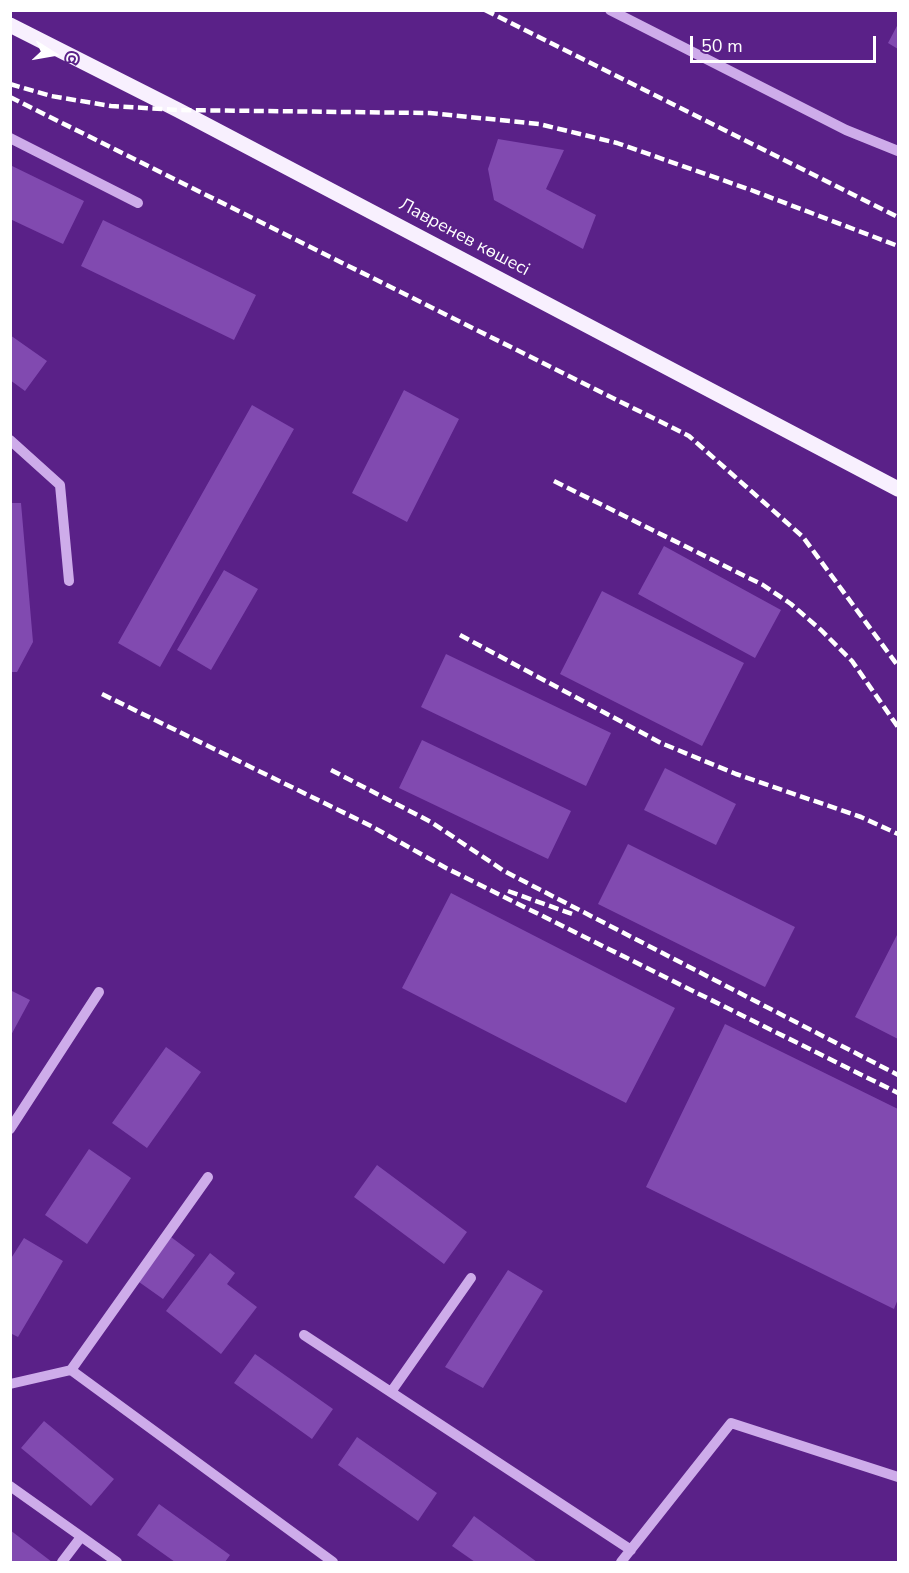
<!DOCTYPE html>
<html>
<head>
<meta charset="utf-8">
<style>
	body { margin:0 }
	#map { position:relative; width:909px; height:1573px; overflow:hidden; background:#5a2188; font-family:"Nunito Sans",sans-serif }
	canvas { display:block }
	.frame { position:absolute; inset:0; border:12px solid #fff; pointer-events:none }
	.north { position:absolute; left:24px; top:24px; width:60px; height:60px; -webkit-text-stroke:4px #5a2188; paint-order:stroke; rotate:101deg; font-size:16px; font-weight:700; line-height:24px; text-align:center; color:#fff }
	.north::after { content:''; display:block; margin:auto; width:21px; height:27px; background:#fff; clip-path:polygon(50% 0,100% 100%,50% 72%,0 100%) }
	.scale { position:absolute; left:690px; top:36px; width:186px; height:27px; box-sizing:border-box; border:3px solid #fff; border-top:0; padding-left:8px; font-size:18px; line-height:21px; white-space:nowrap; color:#fff; -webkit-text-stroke:4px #5a2188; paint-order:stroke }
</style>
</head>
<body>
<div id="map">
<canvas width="909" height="1573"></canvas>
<div class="frame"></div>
<div class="north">С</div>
<div class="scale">50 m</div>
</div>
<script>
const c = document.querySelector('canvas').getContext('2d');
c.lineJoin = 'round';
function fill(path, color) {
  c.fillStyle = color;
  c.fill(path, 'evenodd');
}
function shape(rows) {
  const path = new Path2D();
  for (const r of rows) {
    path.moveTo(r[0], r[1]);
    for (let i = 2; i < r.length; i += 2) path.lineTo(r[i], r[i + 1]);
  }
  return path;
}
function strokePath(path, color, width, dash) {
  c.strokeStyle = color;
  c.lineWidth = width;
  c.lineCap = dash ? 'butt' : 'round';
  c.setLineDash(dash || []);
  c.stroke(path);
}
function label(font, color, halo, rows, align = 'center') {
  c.font = font + ' "Nunito Sans",sans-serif';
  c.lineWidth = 4.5;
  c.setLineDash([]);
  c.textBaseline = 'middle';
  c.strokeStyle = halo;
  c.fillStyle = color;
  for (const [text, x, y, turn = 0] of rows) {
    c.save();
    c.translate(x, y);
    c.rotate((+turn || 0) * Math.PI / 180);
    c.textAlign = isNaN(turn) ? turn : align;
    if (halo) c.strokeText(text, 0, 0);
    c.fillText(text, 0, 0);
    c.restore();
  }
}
fill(shape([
	[898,24,898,49,888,43],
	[498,139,564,150,546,189,596,215,583,249,494,200,488,169],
	[10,165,84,201,63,244,10,219],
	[103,220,256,295,234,340,81,266],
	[10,335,47,361,25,391,10,380],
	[404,390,459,419,407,522,352,493],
	[252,405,294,429,160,667,118,643],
	[10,503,21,503,33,642,17,672,10,672],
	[664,546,781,610,755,658,638,594],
	[224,570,258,589,211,670,177,650],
	[602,591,744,663,702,746,560,674],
	[446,654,611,733,586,786,421,707],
	[422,740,571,811,548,859,399,788],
	[665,768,736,804,716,845,644,810],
	[628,844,795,927,765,987,598,904],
	[451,893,675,1008,626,1103,402,988],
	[897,935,898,936,898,1039,855,1017],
	[10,990,30,1000,10,1037],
	[725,1024,898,1109,898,1299,894,1309,646,1187],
	[166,1047,201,1072,147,1148,112,1123],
	[89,1149,131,1178,87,1244,45,1215],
	[377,1165,467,1232,444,1264,354,1197],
	[171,1237,195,1255,163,1299,139,1282],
	[24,1238,63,1261,18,1337,10,1333,10,1260],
	[210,1253,235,1273,227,1284,257,1307,221,1354,166,1311],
	[508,1270,543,1291,483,1388,445,1367],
	[255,1354,333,1409,312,1439,234,1383],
	[44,1421,114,1479,91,1506,21,1448],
	[357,1437,437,1493,418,1521,338,1465],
	[159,1504,230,1555,225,1562,175,1562,137,1535],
	[474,1516,537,1562,475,1562,452,1546],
	[10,1530,52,1562,10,1562]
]), '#814ab0');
strokePath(shape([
	[610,10,846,130,898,151],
	[10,138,138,203],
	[10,440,60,485,69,581],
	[10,1129,99,992],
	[304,1335,631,1550],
	[71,1370,333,1562],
	[10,1384,71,1370,208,1177],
	[391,1392,471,1278],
	[10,1486,117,1562],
	[62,1562,81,1537],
	[621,1562,731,1423,898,1477]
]), '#ceacea', 10);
strokePath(shape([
	[10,25,178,110,898,489]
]), '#f8f0fe', 15);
strokePath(shape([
	[485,10,898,217],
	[10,84,51,96,111,106,178,110,430,113,539,124,617,143,751,190,898,246],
	[10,97,689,436,803,537,898,666],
	[554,481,763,585,791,604,821,630,852,661,898,727],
	[460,635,661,743,736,774,861,817,898,834],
	[102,694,371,826,446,868,898,1093],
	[331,770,431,822,504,871,898,1075],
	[508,891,575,915]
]), '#fff', 4.5, [10, 4.5]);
label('18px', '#fff', '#5a2188', [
	["Лавренев көшесі",464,238,28]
]);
</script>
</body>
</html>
